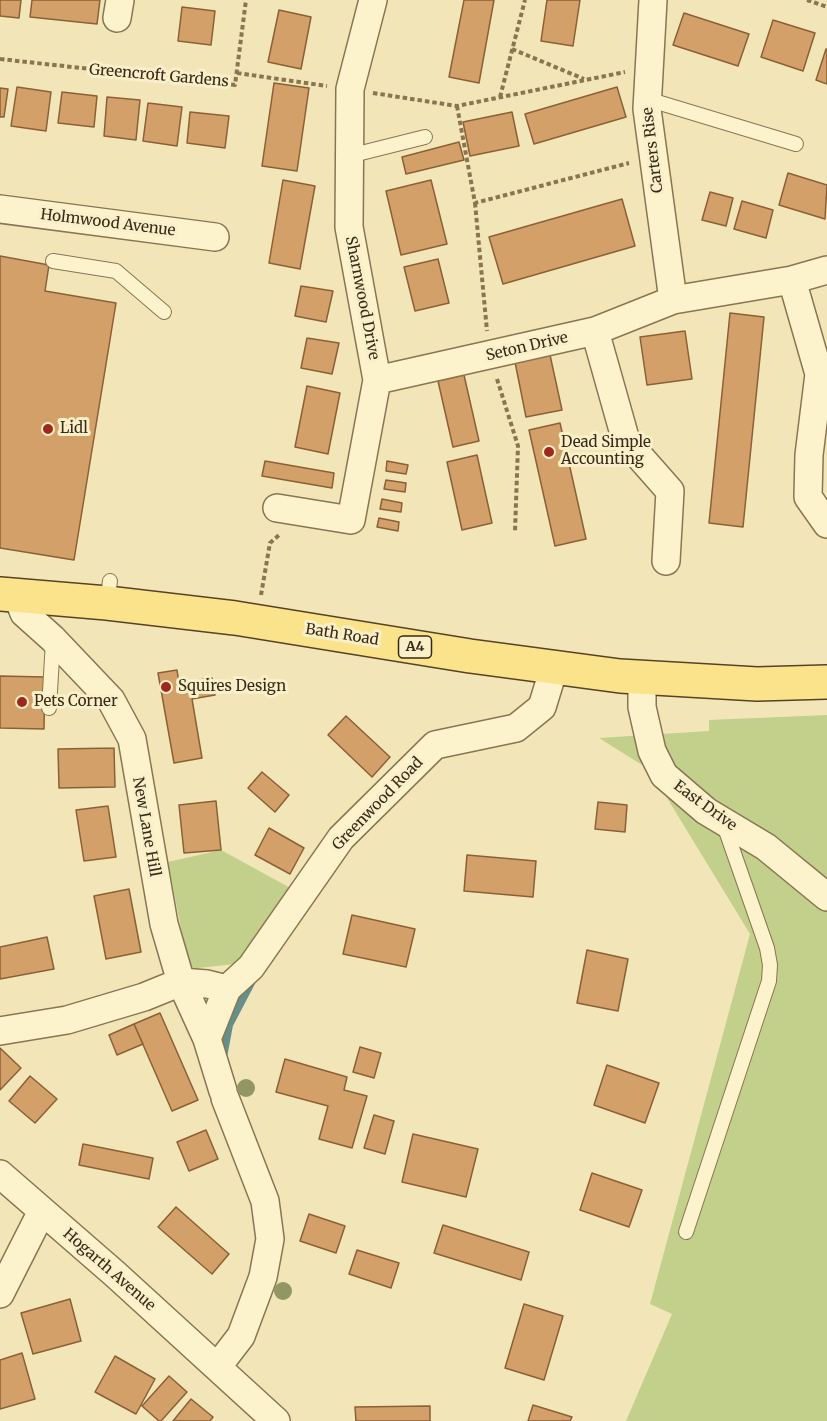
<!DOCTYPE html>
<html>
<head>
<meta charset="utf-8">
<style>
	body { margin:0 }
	canvas { display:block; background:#f2e6b9 }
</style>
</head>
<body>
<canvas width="827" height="1421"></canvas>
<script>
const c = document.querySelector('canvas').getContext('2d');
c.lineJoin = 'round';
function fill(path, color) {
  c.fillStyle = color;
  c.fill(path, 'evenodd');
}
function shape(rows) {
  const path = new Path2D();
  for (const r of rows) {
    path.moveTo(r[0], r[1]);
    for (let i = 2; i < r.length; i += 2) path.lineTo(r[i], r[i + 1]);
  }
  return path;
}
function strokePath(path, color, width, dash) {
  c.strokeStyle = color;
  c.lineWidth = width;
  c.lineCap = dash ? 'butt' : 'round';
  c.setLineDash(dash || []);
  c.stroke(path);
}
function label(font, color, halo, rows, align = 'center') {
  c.font = font + ' Merriweather,serif';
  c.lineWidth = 6;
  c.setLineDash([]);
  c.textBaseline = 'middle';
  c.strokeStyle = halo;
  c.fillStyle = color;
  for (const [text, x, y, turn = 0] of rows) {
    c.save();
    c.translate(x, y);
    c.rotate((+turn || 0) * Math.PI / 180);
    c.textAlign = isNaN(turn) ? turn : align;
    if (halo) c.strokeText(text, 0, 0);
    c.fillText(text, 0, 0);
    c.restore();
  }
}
fill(shape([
	[827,715,827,1421,626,1421,672,1314,650,1304,750,934,650,770,599,738,709,731,709,720],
	[221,850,294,890,235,964,189,969,168,862]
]), '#c2d08c');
strokePath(shape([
	[223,1057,229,1025,251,983]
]), '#658f89', 8);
const building = shape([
	[0,0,21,0,19,18,0,16,0,0],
	[32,0,100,0,97,24,30,17,32,0],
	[464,0,494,0,479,83,449,77,464,0],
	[547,0,580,0,573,46,541,41,547,0],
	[182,7,215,11,211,45,178,41,182,7],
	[279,10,311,17,301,69,268,62,279,10],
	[684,13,749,34,738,66,673,45,684,13],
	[773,20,815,33,803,71,761,57,773,20],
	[826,49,827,49,827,84,816,80,826,49],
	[274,83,309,88,297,171,262,166,274,83],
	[17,87,51,92,46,131,11,126,17,87],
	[617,87,626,117,534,144,525,114,617,87],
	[0,88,8,89,4,117,0,117,0,88],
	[62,92,97,96,94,127,58,123,62,92],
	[107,97,140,100,136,140,104,136,107,97],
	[148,103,182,107,177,146,143,141,148,103],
	[190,112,229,116,225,148,187,143,190,112],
	[512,112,519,146,470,156,463,122,512,112],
	[459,142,464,160,406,174,402,157,459,142],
	[788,173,827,185,825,219,779,205,788,173],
	[283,180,315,186,300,269,269,263,283,180],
	[431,180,447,244,401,255,386,191,431,180],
	[710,192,733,198,726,226,702,220,710,192],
	[622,199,635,246,503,284,489,237,622,199],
	[742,201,773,210,766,238,734,229,742,201],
	[0,256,49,265,45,291,116,303,74,560,0,548,0,256],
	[438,259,449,303,415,311,404,267,438,259],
	[301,286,333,291,326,322,295,316,301,286],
	[730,313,764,317,743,527,709,523,730,313],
	[685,331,692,379,647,385,640,337,685,331],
	[307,338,339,343,332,374,301,368,307,338],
	[550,355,562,410,526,417,515,362,550,355],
	[464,375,479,441,453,447,438,381,464,375],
	[307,386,340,393,328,454,295,447,307,386],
	[560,423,586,539,555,546,529,430,560,423],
	[477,455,492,523,462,530,447,462,477,455],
	[265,461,334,473,332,488,262,476,265,461],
	[387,461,408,465,406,474,386,471,387,461],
	[386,480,406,483,405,492,384,489,386,480],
	[382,499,402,503,401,512,380,509,382,499],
	[379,518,399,522,398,531,377,527,379,518],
	[177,670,179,683,212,678,215,695,192,699,202,758,174,763,158,673,177,670],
	[0,676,45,677,44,729,0,728,0,676],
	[346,716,390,757,372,777,328,735,346,716],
	[114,748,115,787,59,788,58,749,114,748],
	[262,772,289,795,275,812,248,788,262,772],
	[216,801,221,850,184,853,179,805,216,801],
	[598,802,627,805,625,832,595,829,598,802],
	[108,806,116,857,84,861,76,810,108,806],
	[269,828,304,848,290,874,255,855,269,828],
	[467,855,536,861,533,897,464,891,467,855],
	[129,889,141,952,106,959,94,896,129,889],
	[352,915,415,929,406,967,343,954,352,915],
	[47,937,54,969,0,979,0,947,47,937],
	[587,950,628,959,618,1011,577,1003,587,950],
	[160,1013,198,1100,172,1111,134,1024,160,1013],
	[134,1024,143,1044,117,1055,109,1035,134,1024],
	[360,1047,381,1053,374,1078,353,1072,360,1047],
	[0,1048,21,1068,0,1090,0,1048],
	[285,1059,347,1077,344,1090,367,1096,352,1148,319,1139,328,1106,276,1092,285,1059],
	[607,1065,659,1083,645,1123,594,1105,607,1065],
	[30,1076,57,1099,35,1123,9,1101,30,1076],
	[374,1115,394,1121,385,1154,364,1148,374,1115],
	[206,1130,218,1159,189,1171,177,1142,206,1130],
	[413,1134,478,1149,466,1197,402,1182,413,1134],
	[83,1144,153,1158,149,1179,79,1165,83,1144],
	[592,1173,642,1190,629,1227,580,1210,592,1173],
	[176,1207,229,1254,212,1274,158,1227,176,1207],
	[309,1214,345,1226,336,1253,300,1241,309,1214],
	[443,1225,529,1252,521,1280,434,1253,443,1225],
	[357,1250,399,1263,391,1288,349,1274,357,1250],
	[70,1299,81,1341,33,1354,21,1313,70,1299],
	[524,1304,563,1316,544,1380,505,1368,524,1304],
	[22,1353,35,1399,0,1409,0,1360,22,1353],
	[115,1356,155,1379,136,1414,95,1392,115,1356],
	[169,1376,187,1392,161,1421,159,1421,142,1406,169,1376],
	[191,1399,213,1417,210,1421,173,1421,191,1399],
	[533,1405,572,1417,570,1421,528,1421,533,1405],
	[430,1406,430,1421,356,1421,355,1407,430,1406]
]);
fill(building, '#d4a06a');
strokePath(building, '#8b6036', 1.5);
const service = shape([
	[647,99,796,144],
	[349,156,425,137],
	[53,261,116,271,164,312],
	[107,603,110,581],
	[49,708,53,641],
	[686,1232,769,981,770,965,767,948,724,825]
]);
const minor = shape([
	[653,0,647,109,673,300],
	[117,18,120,0],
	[0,209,215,237],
	[792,280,819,374,809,455,808,497,827,524],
	[595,331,626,441,670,491,666,561],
	[377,380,595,331,673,300,792,280,827,270],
	[277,508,351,520,377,380,349,227,350,89,373,0],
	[17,595,24,613,53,639,111,700,132,739,164,924,181,982,207,1039,223,1091],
	[642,678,642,707,652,751,664,775,706,811,766,847,827,897],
	[0,1031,67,1020,144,997,181,982,207,984,227,989],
	[207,1039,227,989,251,967,341,838,435,745,516,728,542,707,554,668],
	[0,1174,115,1274,276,1421],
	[0,1294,42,1211],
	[218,1366,241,1336,263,1277,270,1239,265,1201,225,1098]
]);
const primary = shape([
	[0,594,107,603,235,618,470,656,620,676,757,684,827,682]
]);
strokePath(service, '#897552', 16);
strokePath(minor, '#897552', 30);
strokePath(primary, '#564227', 36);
strokePath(shape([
	[807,0,827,7],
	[512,49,584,79],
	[0,59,235,85,246,0],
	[237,73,327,86],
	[373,93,457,106,625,72],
	[500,97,525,0],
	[457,106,475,203,629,163],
	[475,203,487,331],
	[497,379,518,446,515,531],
	[261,595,270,543,279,535]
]), '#897552', 4, [4.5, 3]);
strokePath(service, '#fcf3cc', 14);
strokePath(minor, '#fcf3cc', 27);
strokePath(primary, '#fbe38b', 33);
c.fillStyle = '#919663';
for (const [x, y] of [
	[246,1088],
	[283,1291]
]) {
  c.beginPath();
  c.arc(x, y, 9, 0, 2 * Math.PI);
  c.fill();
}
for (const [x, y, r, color] of [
	[48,429,6,"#9e281c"],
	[549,452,6,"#9e281c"],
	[166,687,6,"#9e281c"],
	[22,702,6,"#9e281c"]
]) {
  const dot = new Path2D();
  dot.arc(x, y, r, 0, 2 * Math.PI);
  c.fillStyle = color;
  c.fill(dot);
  strokePath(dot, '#f9efc9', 2);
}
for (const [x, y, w] of [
	[415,647,33]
]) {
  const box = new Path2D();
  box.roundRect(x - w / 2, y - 11, w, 22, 4.5);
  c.fillStyle = '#f9efc9';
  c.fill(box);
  strokePath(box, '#372a19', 1.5);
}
label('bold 14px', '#372a19', null, [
	["A4",415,647]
]);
label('15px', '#372a19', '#f9efc9', [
	["Greencroft Gardens",159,76,5],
	["Carters Rise",653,150,-97],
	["Holmwood Avenue",108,223,7],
	["Sharnwood Drive",362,298,79],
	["Seton Drive",527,347,-13],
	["Bath Road",342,635,9],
	["Greenwood Road",378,804,-46],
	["East Drive",705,806,36],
	["New Lane Hill",146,827,80],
	["Hogarth Avenue",109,1270,41]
]);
label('15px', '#372a19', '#f9efc9', [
	["Lidl",60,429],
	["Dead Simple",561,443],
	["Accounting",561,460],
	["Squires Design",178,687],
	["Pets Corner",34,702]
], 'left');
</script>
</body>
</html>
